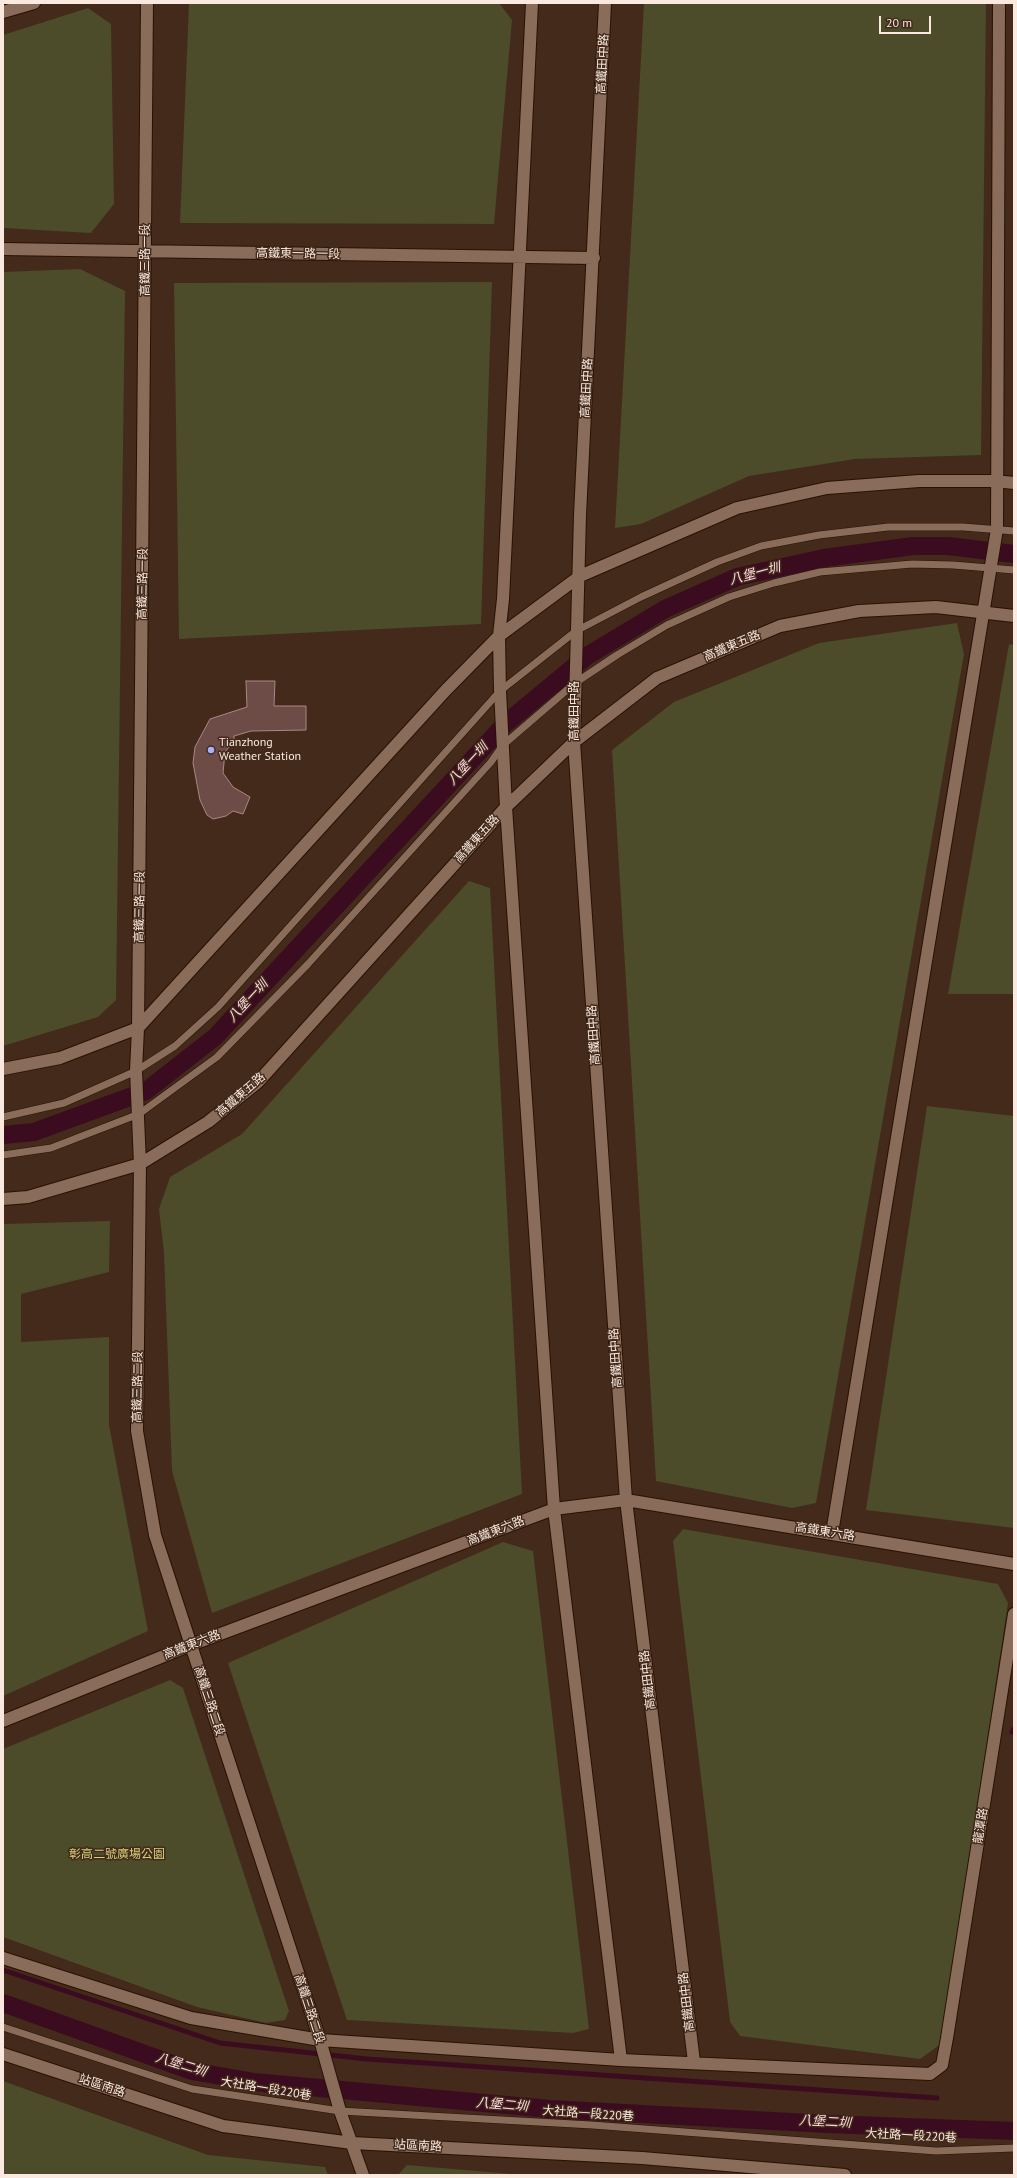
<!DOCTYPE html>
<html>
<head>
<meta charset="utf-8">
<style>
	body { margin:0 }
	#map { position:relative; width:1017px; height:2178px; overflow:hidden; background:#432a1a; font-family:"PT Sans",sans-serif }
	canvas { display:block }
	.frame { position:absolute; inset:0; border:4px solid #fae9df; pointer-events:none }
	.scale { position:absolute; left:879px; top:16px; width:52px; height:18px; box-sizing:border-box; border:2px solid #fae9df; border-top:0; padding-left:5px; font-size:12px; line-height:14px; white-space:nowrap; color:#fae9df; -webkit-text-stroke:3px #432a1a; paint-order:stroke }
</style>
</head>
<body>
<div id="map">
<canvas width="1017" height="2178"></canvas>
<div class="frame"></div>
<div class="scale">20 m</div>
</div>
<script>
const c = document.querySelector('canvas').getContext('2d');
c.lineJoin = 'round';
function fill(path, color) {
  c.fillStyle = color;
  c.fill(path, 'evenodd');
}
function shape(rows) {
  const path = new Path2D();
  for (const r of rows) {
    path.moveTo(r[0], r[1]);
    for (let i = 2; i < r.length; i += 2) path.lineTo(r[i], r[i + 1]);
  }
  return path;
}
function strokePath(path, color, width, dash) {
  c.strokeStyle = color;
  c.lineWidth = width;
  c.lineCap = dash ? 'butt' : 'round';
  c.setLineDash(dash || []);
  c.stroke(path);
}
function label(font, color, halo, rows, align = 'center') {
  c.font = font + ' "PT Sans","Noto Sans TC",sans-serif';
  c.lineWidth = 3;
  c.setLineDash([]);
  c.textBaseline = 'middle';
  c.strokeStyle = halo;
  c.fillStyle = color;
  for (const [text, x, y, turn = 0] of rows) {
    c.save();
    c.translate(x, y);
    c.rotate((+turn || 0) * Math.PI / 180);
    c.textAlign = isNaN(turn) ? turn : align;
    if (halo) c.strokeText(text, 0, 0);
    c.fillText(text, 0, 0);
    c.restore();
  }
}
fill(shape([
	[189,3,499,3,512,20,494,224,180,223],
	[644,3,986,3,981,455,855,459,749,476,641,524,615,528],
	[88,8,111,24,114,204,91,233,3,228,3,35],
	[80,269,125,291,116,1000,98,1017,3,1046,3,272],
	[492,282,481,624,179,639,174,283],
	[957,623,964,654,816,1503,792,1508,656,1481,612,750,674,702,819,643],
	[1009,644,1014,645,1014,994,948,994],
	[469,881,490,888,522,1494,212,1613,172,1471,164,1253,159,1209,170,1177,242,1134],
	[927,1106,1014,1116,1014,1528,866,1510],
	[110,1221,109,1272,21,1294,21,1342,109,1337,109,1425,148,1631,3,1696,3,1224],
	[683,1529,998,1584,1008,1603,941,2044,920,2059,740,2036,730,2022,673,1541],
	[503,1542,533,1551,589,2029,573,2033,347,2020,228,1663],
	[170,1680,183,1688,289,2011,285,2020,266,2023,197,2007,3,1937,3,1749],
	[3,2081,208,2155,325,2167,328,2175,3,2175],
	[407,2165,523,2175,398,2175]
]), '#4c4b2a');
strokePath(shape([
	[1012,1732,1014,1729],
	[3,1970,220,2043,367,2059,937,2098]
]), '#3b0c20', 5);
strokePath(shape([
	[3,1135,34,1132,146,1091,215,1037,505,724,587,656,665,609,737,577,824,558,913,546,948,546,1014,554],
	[3,2003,192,2071,254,2082,550,2109,828,2124,1014,2131]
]), '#3b0c20', 18);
const building = shape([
	[246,681,275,681,274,706,306,706,306,730,251,731,234,736,234,741,225,752,223,773,233,787,250,797,243,814,233,811,226,816,213,819,207,815,200,800,193,763,195,747,210,719,247,707,246,681]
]);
fill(building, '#6d4b47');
strokePath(building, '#ac8783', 1);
const lane = shape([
	[3,1117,64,1103,136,1071,175,1046,218,1007,500,691,576,631,641,597,717,562,761,546,819,535,888,527,963,527,1014,531],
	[3,1155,51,1148,139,1114,217,1057,308,964,491,762,503,745,575,683,617,655,667,625,729,597,774,583,820,572,912,564,953,565,1014,570],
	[3,2027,192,2089,340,2111,592,2125,936,2151,1014,2148]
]);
const street = shape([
	[147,3,138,1028,136,1071,140,1164,137,1431,155,1535,320,2040,340,2111,363,2175],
	[532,3,503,599,499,636,500,691,506,807,554,1509,621,2060],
	[605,3,580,515,574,742,626,1500,694,2062],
	[3,12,34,3],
	[3,249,594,258],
	[3,1069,60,1058,138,1028,446,690,499,636,580,576,737,508,827,488,919,481,995,481,1014,483],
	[3,1199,28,1197,140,1164,208,1122,258,1082,506,807,574,742,657,678,780,626,859,611,936,607,1014,616],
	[832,1533,997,529,999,3],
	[3,1721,191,1645,554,1509,626,1500,1014,1564],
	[3,1958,191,2018,320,2040,621,2060,930,2074,942,2065,947,2038,1014,1614],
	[3,2054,223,2126,352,2143,642,2158,845,2175]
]);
strokePath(lane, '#291203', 8);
strokePath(street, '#291203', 14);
strokePath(lane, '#896c5a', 7);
strokePath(street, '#896c5a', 12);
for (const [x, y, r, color] of [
	[211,750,4,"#a7b1fc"]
]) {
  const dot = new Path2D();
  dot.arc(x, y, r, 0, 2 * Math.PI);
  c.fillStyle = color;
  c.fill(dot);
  strokePath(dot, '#432a1a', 1.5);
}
label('12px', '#fae9df', '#432a1a', [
	["高鐵田中路",603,64,-87],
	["高鐵東一路一段",298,254,1],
	["高鐵三路一段",146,260,-90],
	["高鐵田中路",587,388,-87],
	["高鐵三路一段",143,584,-89],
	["高鐵東五路",732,646,-23],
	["高鐵田中路",575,711,-90],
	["高鐵東五路",477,839,-48],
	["高鐵三路一段",140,907,-89],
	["高鐵田中路",594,1035,-94],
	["高鐵東五路",241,1095,-41],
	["高鐵田中路",616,1358,-94],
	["高鐵三路二段",138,1387,-89],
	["高鐵東六路",496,1531,-21],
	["高鐵東六路",825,1532,9],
	["高鐵東六路",192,1645,-21],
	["高鐵田中路",648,1680,-97],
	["高鐵三路二段",209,1701,72],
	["龍潭路",981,1826,-81],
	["高鐵田中路",687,2002,-97],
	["高鐵三路二段",309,2009,72],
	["站區南路",102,2086,18],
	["大社路一段220巷",266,2089,9],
	["大社路一段220巷",588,2114,4],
	["大社路一段220巷",911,2136,3],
	["站區南路",418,2146,3]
]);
label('12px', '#fae9df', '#432a1a', [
	["Tianzhong",219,743],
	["Weather Station",219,757]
], 'left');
label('12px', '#d5d27e', '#432a1a', [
	["彰高二號廣場公園",117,1855]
]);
label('italic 13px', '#fed9e4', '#432a1a', [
	["八堡一圳",755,574,-15],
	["八堡一圳",468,764,-47],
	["八堡一圳",248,1001,-47],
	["八堡二圳",181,2065,17],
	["八堡二圳",502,2105,5],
	["八堡二圳",825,2122,3]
]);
</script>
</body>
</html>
